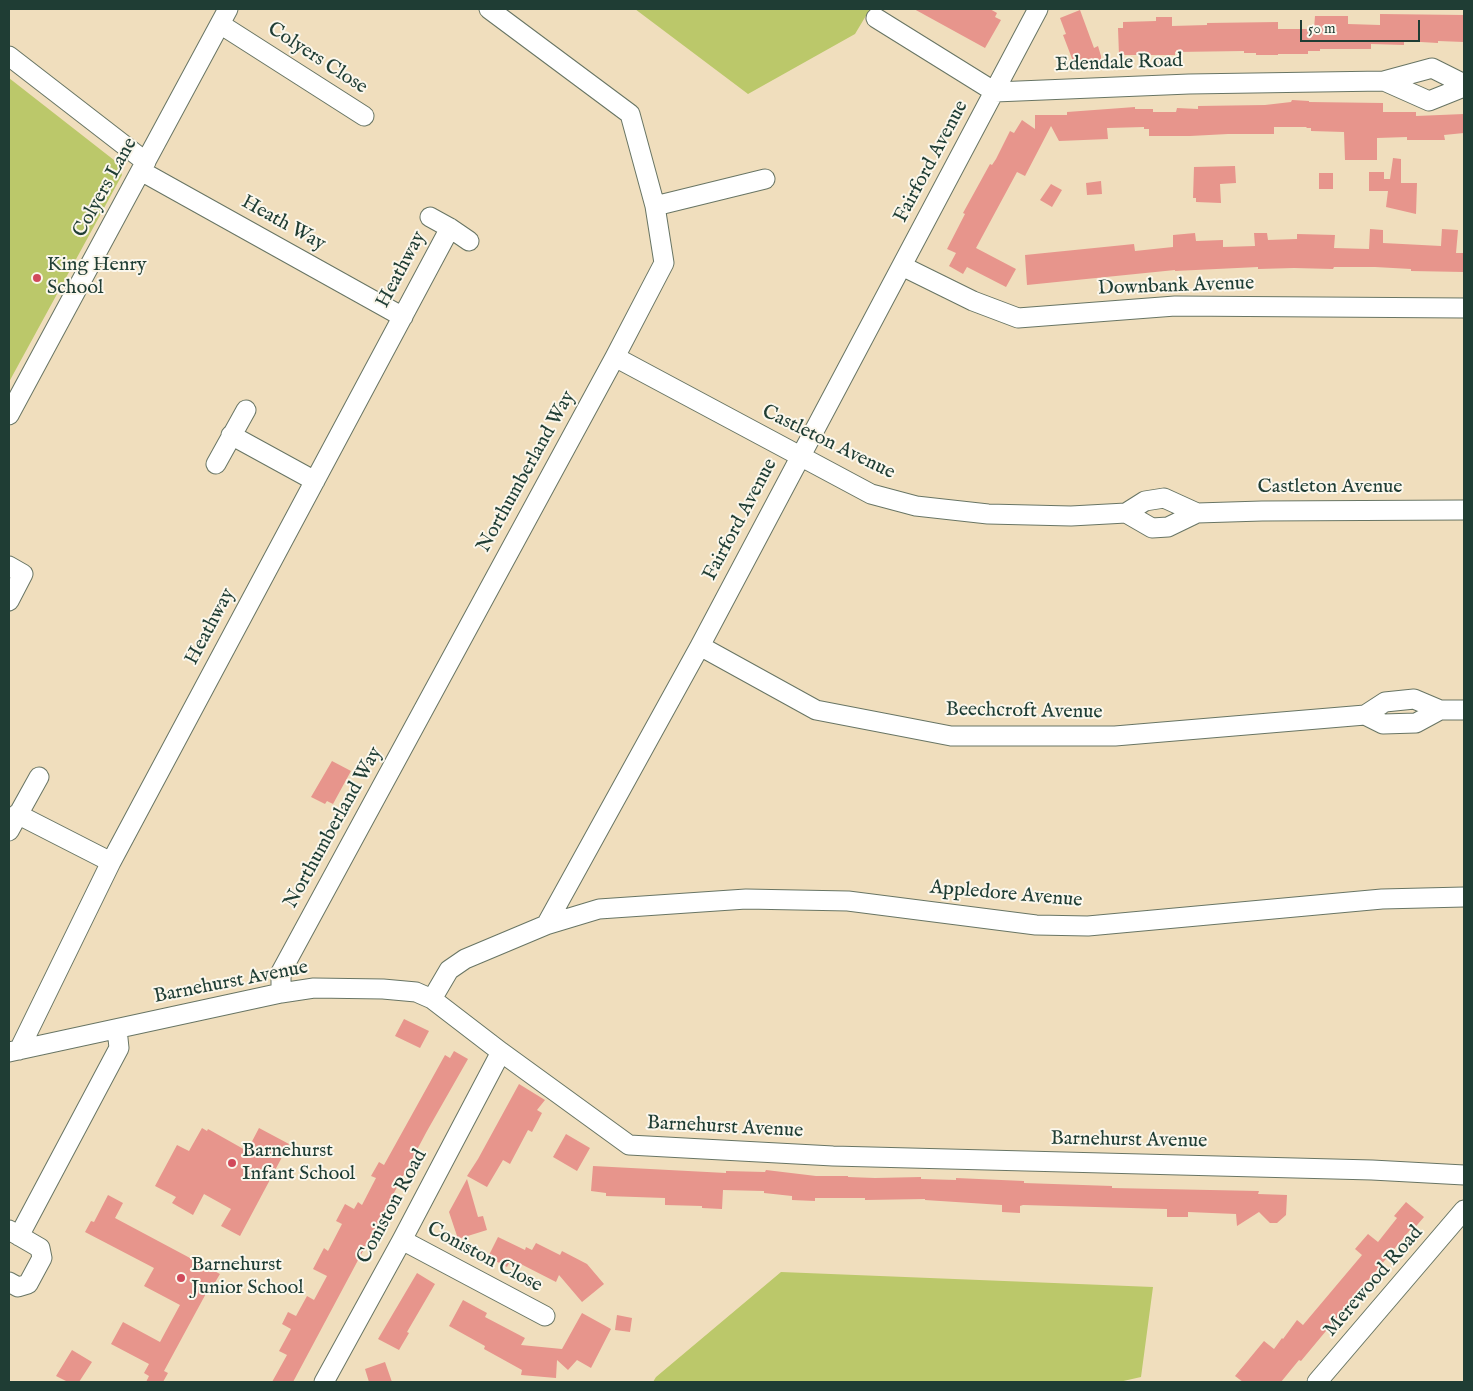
<!DOCTYPE html>
<html>
<head>
<meta charset="utf-8">
<style>
	body { margin:0 }
	#map { position:relative; width:1473px; height:1391px; overflow:hidden; background:#f0debd; font-family:"IM FELL English",serif }
	canvas { display:block }
	.frame { position:absolute; inset:0; border:10px solid #1f3d34; pointer-events:none }
	.scale { position:absolute; left:1300px; top:20px; width:120px; height:22px; box-sizing:border-box; border:2px solid #1f3d34; border-top:0; padding-left:6px; font-size:15px; line-height:18px; white-space:nowrap; color:#1f3d34; -webkit-text-stroke:4px #fbf7ec; paint-order:stroke }
</style>
</head>
<body>
<div id="map">
<canvas width="1473" height="1391"></canvas>
<div class="frame"></div>
<div class="scale">50 m</div>
</div>
<script>
const c = document.querySelector('canvas').getContext('2d');
c.lineJoin = 'round';
function fill(path, color) {
  c.fillStyle = color;
  c.fill(path, 'evenodd');
}
function shape(rows) {
  const path = new Path2D();
  for (const r of rows) {
    path.moveTo(r[0], r[1]);
    for (let i = 2; i < r.length; i += 2) path.lineTo(r[i], r[i + 1]);
  }
  return path;
}
function strokePath(path, color, width, dash) {
  c.strokeStyle = color;
  c.lineWidth = width;
  c.lineCap = dash ? 'butt' : 'round';
  c.setLineDash(dash || []);
  c.stroke(path);
}
function label(font, color, halo, rows, align = 'center') {
  c.font = font + ' "IM FELL English",serif';
  c.lineWidth = 4;
  c.setLineDash([]);
  c.textBaseline = 'middle';
  c.strokeStyle = halo;
  c.fillStyle = color;
  for (const [text, x, y, turn = 0] of rows) {
    c.save();
    c.translate(x, y);
    c.rotate((+turn || 0) * Math.PI / 180);
    c.textAlign = isNaN(turn) ? turn : align;
    if (halo) c.strokeText(text, 0, 0);
    c.fillText(text, 0, 0);
    c.restore();
  }
}
fill(shape([
	[635,9,870,9,855,34,748,94],
	[9,78,119,164,122,175,9,382],
	[781,1272,1153,1287,1141,1377,1119,1382,653,1382,656,1377]
]), '#bbc86a');
fill(shape([
	[914,9,990,9,997,13,995,17,1001,20,985,48],
	[1080,10,1094,48,1098,46,1101,56,1101,68,1076,69,1063,35,1066,34,1060,18],
	[1380,14,1464,15,1464,42,1438,41,1438,43,1404,41,1404,45,1371,44,1371,49,1320,49,1320,51,1308,51,1308,54,1278,54,1278,55,1256,55,1256,53,1244,53,1244,51,1175,52,1175,55,1119,55,1118,28,1123,28,1123,22,1156,21,1156,17,1172,17,1172,26,1207,25,1207,23,1278,22,1278,29,1314,29,1315,16,1348,16,1348,24,1380,25],
	[1292,100,1309,101,1309,102,1383,103,1383,112,1416,112,1416,116,1464,114,1464,133,1444,135,1445,140,1407,140,1407,137,1377,138,1377,160,1345,160,1344,132,1311,131,1311,128,1306,128,1307,127,1274,127,1274,134,1228,134,1190,136,1149,136,1149,129,1144,129,1144,127,1107,128,1108,139,1059,141,1051,126,1025,176,1017,172,976,248,1016,269,1006,287,967,267,963,274,949,266,956,253,947,249,965,214,963,213,990,164,992,165,996,159,1010,131,1014,133,1022,120,1035,129,1035,115,1067,115,1067,112,1135,107,1135,109,1153,109,1153,112,1176,112,1177,108,1198,109,1198,106,1265,105,1291,102],
	[1393,158,1401,159,1401,183,1417,183,1416,214,1386,207,1388,191,1369,191,1369,172,1384,172,1384,179,1390,179],
	[1235,166,1236,183,1220,184,1221,203,1196,202,1196,198,1193,198,1194,167],
	[1319,173,1333,173,1333,189,1319,189],
	[1101,181,1102,194,1087,195,1086,183],
	[1051,184,1062,190,1052,207,1040,200],
	[1370,229,1383,230,1383,243,1441,246,1442,229,1458,230,1456,253,1464,253,1464,272,1411,271,1411,269,1375,267,1334,267,1333,269,1294,268,1258,269,1258,267,1175,271,1175,270,1027,285,1025,255,1134,244,1135,251,1173,247,1173,235,1195,233,1196,241,1223,240,1223,247,1255,246,1254,233,1267,233,1268,240,1297,239,1297,234,1335,235,1334,248,1369,249],
	[332,761,351,771,333,804,327,801,325,804,311,797],
	[404,1019,429,1031,420,1048,395,1036],
	[454,1051,468,1059,427,1131,293,1382,272,1382,287,1355,279,1351,291,1329,282,1324,288,1312,296,1316,307,1296,314,1300,327,1276,313,1269,324,1248,328,1251,342,1224,336,1221,345,1204,354,1209,358,1202,362,1205,376,1178,371,1176,379,1162,384,1165,445,1055,450,1058],
	[519,1084,545,1100,537,1110,542,1113,532,1132,528,1130,510,1164,503,1160,487,1187,467,1176,478,1159],
	[202,1128,207,1131,208,1129,247,1151,259,1128,289,1144,240,1236,221,1226,231,1209,204,1194,193,1215,172,1203,176,1197,155,1186,177,1145,189,1151],
	[566,1134,590,1148,577,1171,553,1157],
	[593,1166,726,1173,726,1171,765,1172,766,1170,816,1176,848,1176,848,1177,875,1178,921,1177,921,1179,956,1180,956,1178,1024,1181,1024,1183,1112,1186,1112,1188,1259,1191,1258,1194,1287,1195,1286,1215,1277,1223,1270,1223,1259,1212,1237,1226,1236,1214,1188,1212,1188,1217,1167,1217,1167,1209,1023,1205,1020,1206,1020,1213,1002,1212,1002,1205,925,1200,925,1199,865,1200,865,1198,815,1198,815,1201,792,1200,792,1196,764,1193,764,1191,723,1190,722,1209,702,1208,702,1206,665,1205,665,1198,606,1196,606,1193,591,1191],
	[467,1179,478,1217,483,1216,487,1230,458,1239,449,1212],
	[108,1195,123,1203,115,1218,220,1274,211,1289,209,1288,164,1371,168,1373,163,1382,146,1382,149,1376,144,1373,149,1364,111,1344,123,1322,160,1342,180,1305,144,1286,154,1268,85,1232,91,1221,94,1222],
	[1406,1202,1424,1217,1412,1231,1410,1230,1301,1361,1299,1360,1281,1382,1243,1382,1235,1376,1264,1341,1274,1349,1282,1338,1283,1339,1297,1320,1303,1325,1362,1255,1355,1249,1368,1234,1378,1242,1397,1218,1394,1216],
	[498,1237,525,1250,526,1247,532,1250,536,1243,560,1255,562,1251,587,1264,604,1284,582,1302,559,1275,556,1282,511,1259,507,1267,488,1257],
	[417,1273,435,1284,407,1332,409,1333,399,1350,378,1339],
	[463,1300,487,1313,485,1317,525,1338,521,1345,562,1349,582,1313,611,1329,591,1368,577,1360,568,1370,557,1360,556,1378,521,1375,522,1370,484,1349,485,1346,449,1326],
	[617,1315,632,1318,630,1332,615,1330],
	[72,1350,92,1362,79,1382,68,1382,56,1376],
	[385,1362,392,1382,369,1382,365,1369]
]), '#e7958c');
const minor = shape([
	[876,18,995,92,1189,84,1384,81,1432,68,1464,84],
	[220,24,364,116],
	[9,56,146,162],
	[1384,81,1429,101,1464,87],
	[141,171,403,317],
	[655,206,765,179],
	[430,217,450,228],
	[902,266,973,301,1018,318,1175,306,1464,308],
	[615,357,871,494,916,506,988,514,1071,516,1126,513,1145,501,1164,498,1197,513],
	[9,415,228,9],
	[231,435,315,481],
	[216,464,246,410],
	[1126,513,1152,528,1168,527,1197,513,1262,511,1464,510],
	[9,566,23,574,9,601],
	[700,646,816,710,951,736,1115,736,1365,715,1385,702,1414,699,1440,710,1464,710],
	[1365,715,1383,724,1416,723,1440,710],
	[17,814,111,862],
	[9,831,39,777],
	[546,925,599,909,746,899,848,901,1036,925,1088,926,1382,899,1464,897],
	[281,993,281,972,615,357,664,263,655,206,630,114,489,9],
	[432,999,449,970,465,959,546,925,700,646,1038,9],
	[19,1050,111,862,450,228,469,241],
	[9,1052,281,993,314,988,383,989,416,992,432,999,501,1052,629,1145,833,1156,1372,1170,1464,1175],
	[9,1230,40,1248,42,1258,28,1284,18,1287,9,1282],
	[19,1236,119,1048,117,1029],
	[402,1240,545,1316],
	[324,1382,402,1240,501,1052],
	[1317,1382,1464,1210]
]);
strokePath(minor, '#687564', 21);
strokePath(minor, '#fff', 19);
for (const [x, y, r, color] of [
	[37,278,5,"#d1495b"],
	[232,1163,5,"#d1495b"],
	[181,1278,5,"#d1495b"]
]) {
  const dot = new Path2D();
  dot.arc(x, y, r, 0, 2 * Math.PI);
  c.fillStyle = color;
  c.fill(dot);
  strokePath(dot, '#fbf7ec', 2);
}
label('20px', '#1f3d34', '#fbf7ec', [
	["Colyers Close",317,59,33],
	["Edendale Road",1119,64,-2],
	["Fairford Avenue",932,162,-62],
	["Colyers Lane",106,188,-61],
	["Heath Way",283,224,29],
	["Heathway",402,270,-62],
	["Downbank Avenue",1176,287,-2],
	["Castleton Avenue",828,443,26],
	["Northumberland Way",527,472,-61],
	["Castleton Avenue",1330,488],
	["Fairford Avenue",741,520,-62],
	["Heathway",211,627,-62],
	["Beechcroft Avenue",1024,712,1],
	["Northumberland Way",334,828,-61],
	["Appledore Avenue",1006,895,5],
	["Barnehurst Avenue",231,983,-11],
	["Barnehurst Avenue",725,1128,3],
	["Barnehurst Avenue",1129,1141,1],
	["Coniston Road",393,1207,-62],
	["Coniston Close",484,1258,28],
	["Merewood Road",1374,1282,-49]
]);
label('20px', '#1f3d34', '#fbf7ec', [
	["King Henry",47,266],
	["School",47,289],
	["Barnehurst",242,1152],
	["Infant School",242,1175],
	["Barnehurst",191,1266],
	["Junior School",191,1289]
], 'left');
</script>
</body>
</html>
